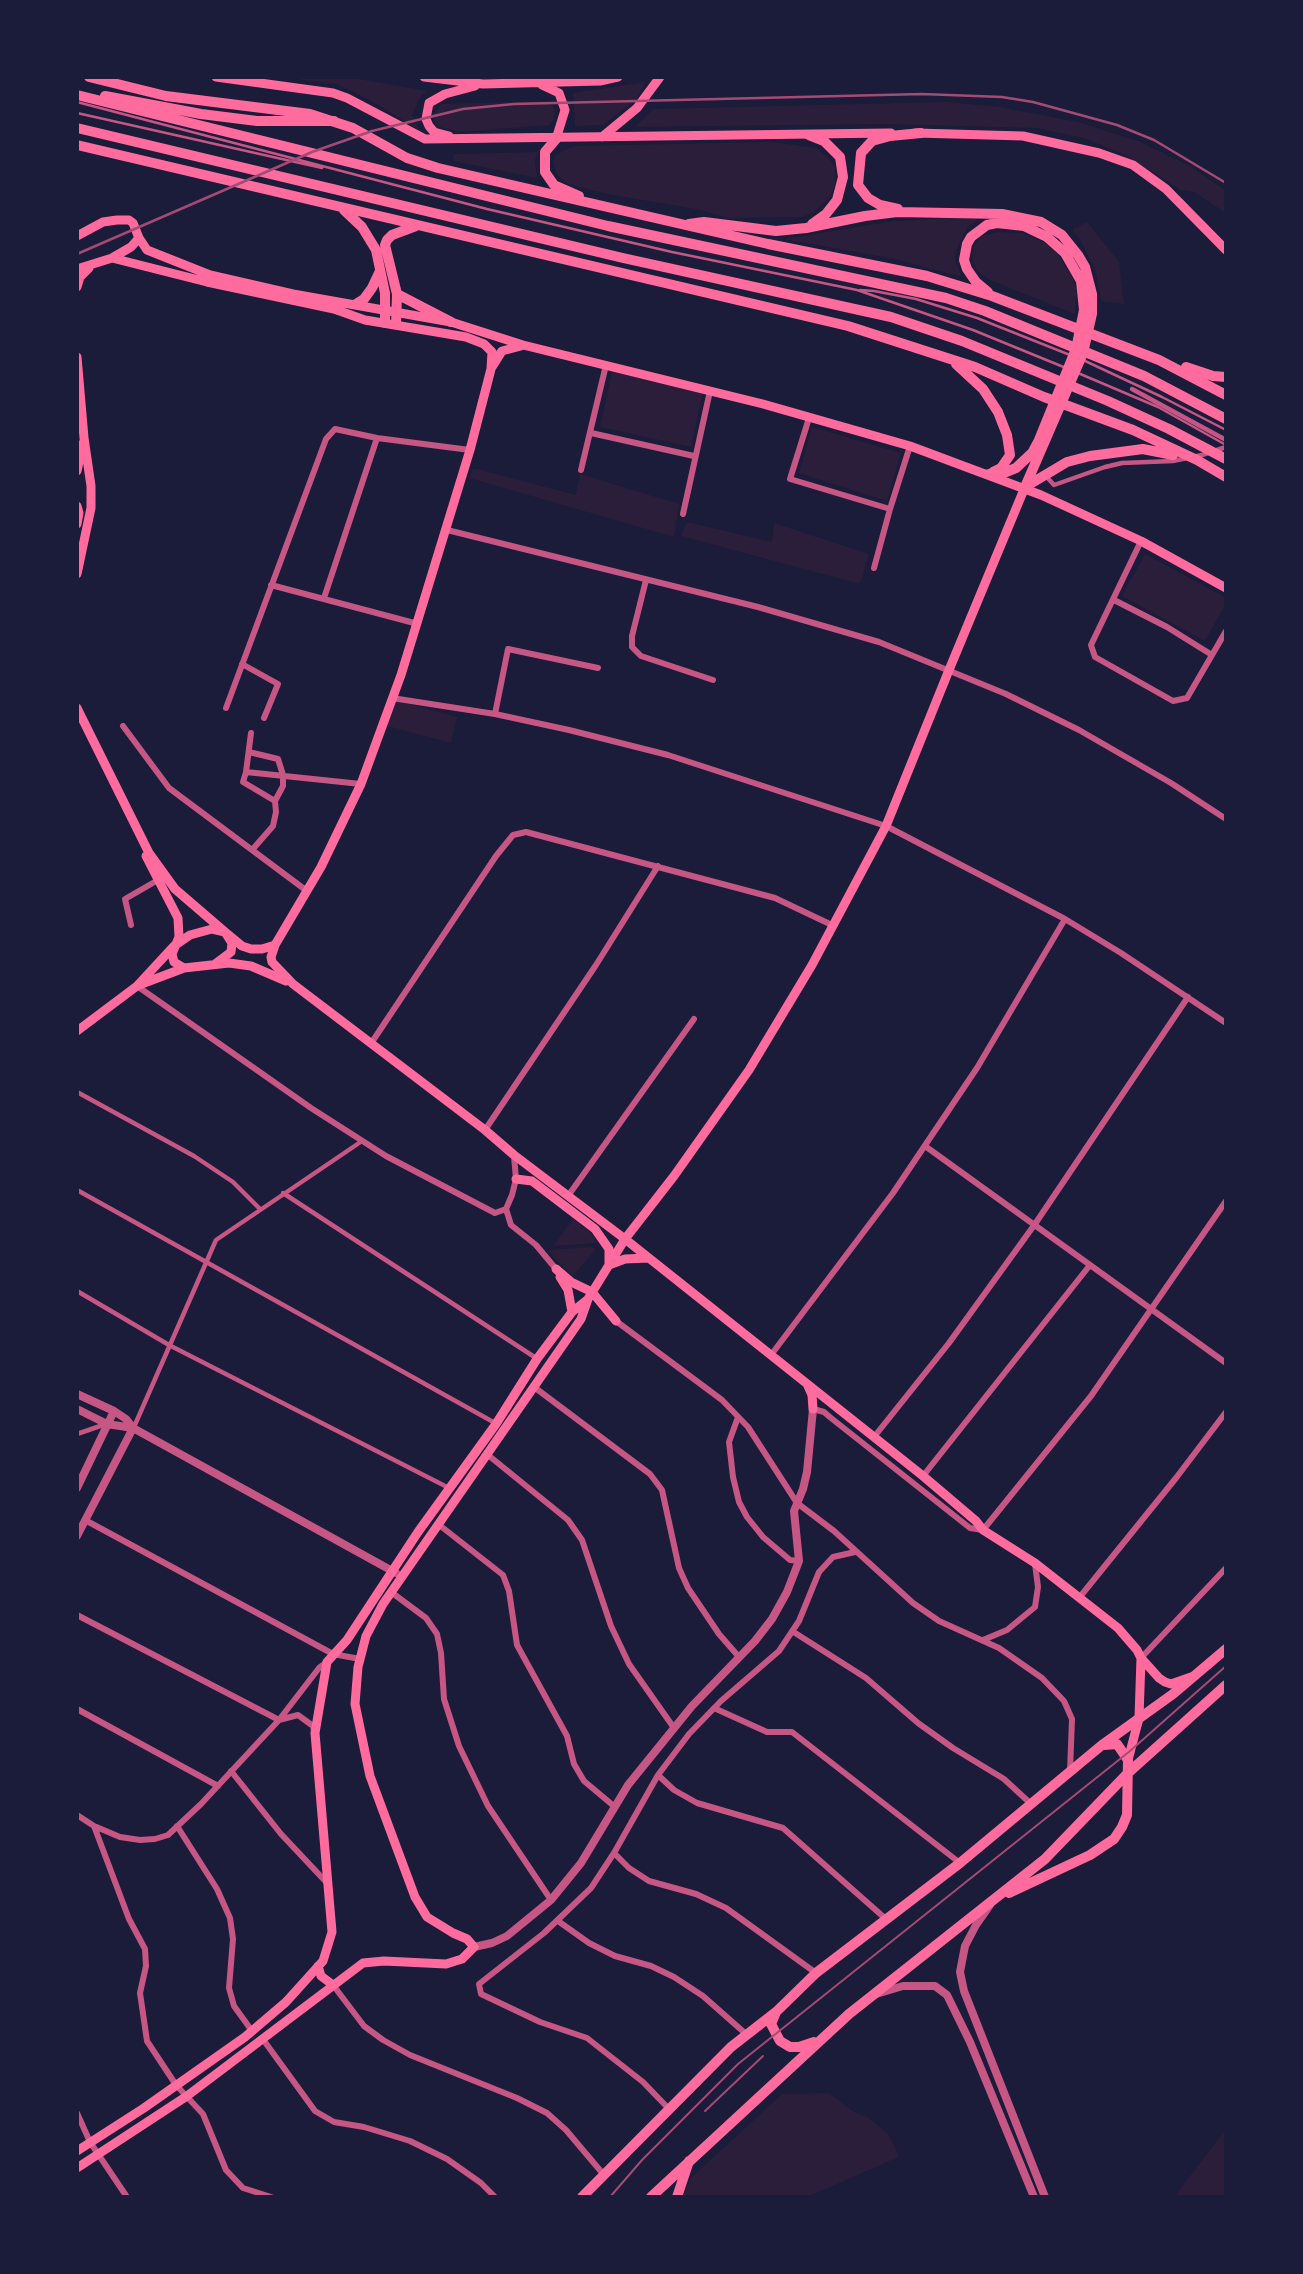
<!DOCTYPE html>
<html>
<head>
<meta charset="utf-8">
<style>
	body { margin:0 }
	#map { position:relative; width:1303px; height:2274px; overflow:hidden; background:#1b1b3a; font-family:"IBM Plex Sans",sans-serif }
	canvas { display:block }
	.frame { position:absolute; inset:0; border:79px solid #1b1b3a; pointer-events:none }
</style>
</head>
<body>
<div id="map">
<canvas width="1303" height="2274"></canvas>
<div class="frame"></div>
</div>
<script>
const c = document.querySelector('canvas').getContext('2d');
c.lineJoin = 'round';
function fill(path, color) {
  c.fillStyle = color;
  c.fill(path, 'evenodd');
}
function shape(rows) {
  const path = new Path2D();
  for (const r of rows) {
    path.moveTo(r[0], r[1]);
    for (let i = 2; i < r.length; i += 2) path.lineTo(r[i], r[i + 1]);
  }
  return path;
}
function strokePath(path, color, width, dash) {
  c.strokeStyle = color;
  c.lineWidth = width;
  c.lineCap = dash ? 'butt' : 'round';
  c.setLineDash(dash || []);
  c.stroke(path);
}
fill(shape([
	[280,77,347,77,428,91,421,96,412,114,414,121,422,132,370,100,337,84],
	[646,82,636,100,603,125,575,126,573,93],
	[548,101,555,109,554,119,549,125,459,132,436,126,433,115,441,104],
	[946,102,1000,107,1078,122,1138,141,1190,166,1226,191,1226,213,1194,192,1181,190,1127,156,1084,138,1036,128,884,124,635,127,653,109],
	[772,142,816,148,831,161,835,168,835,185,830,197,812,213,802,217,727,218,701,210,607,194,568,184,558,176,553,163,555,156,560,152,575,146],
	[538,152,535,160,537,178,453,161,454,154],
	[945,218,978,219,968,227,956,251,955,260,962,277,895,259,784,239,893,221],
	[1087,222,1119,262,1124,304,1101,301,1096,272,1080,239,1072,230],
	[997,232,1022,233,1047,244,1057,253,1072,277,1077,292,1075,314,990,280,977,271,972,260,973,247,980,237],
	[612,372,703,392,691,447,600,427],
	[812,427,901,453,887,501,799,473],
	[473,468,576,495,580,474,679,504,674,537,469,478],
	[687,522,772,542,774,523,869,554,860,584,681,536],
	[1145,554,1226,598,1226,603,1205,641,1122,596],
	[394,700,457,717,451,743,387,726],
	[573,1219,592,1234,596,1243,553,1246],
	[592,1247,596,1249,573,1276,558,1262,548,1250],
	[829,2093,854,2112,869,2118,889,2135,899,2157,807,2197,683,2197,691,2178,782,2094],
	[1226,2129,1226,2197,1174,2197]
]), '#2a1e3b');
strokePath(shape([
	[77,102,487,209,672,252,857,290,973,330,1066,368],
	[77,113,322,168],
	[860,290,874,291,916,299,977,318,1070,355],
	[1083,360,1162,397,1226,430],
	[1078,373,1158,407,1226,445]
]), '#c65784', 2.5);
strokePath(shape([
	[1132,389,1226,440],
	[1045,475,1054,485,1105,467,1122,463,1173,461,1202,455,1226,447],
	[77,1092,194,1156,233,1182,260,1209],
	[77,1190,495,1423],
	[283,1193,536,1358],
	[77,1291,169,1345,449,1488],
	[134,1427,216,1240,362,1141],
	[77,1434,106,1424]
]), '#c65784', 4.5);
strokePath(shape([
	[809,418,790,479,890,509],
	[591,433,694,456],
	[581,470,606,365],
	[683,514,710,391],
	[447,530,758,607,879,642,1006,694,1079,730,1171,783,1226,819],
	[1141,541,1091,645,1095,657,1173,701,1187,698,1226,631],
	[874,568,890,509,910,446],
	[646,580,632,636,632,647,641,656,713,680],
	[271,585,418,624],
	[324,598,377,438],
	[1114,600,1167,627,1212,655],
	[242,664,278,684,264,718],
	[392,698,495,714,569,730,668,755,886,826,1065,919,1121,953,1226,1023],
	[226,708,326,439,335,429,377,438,470,450],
	[495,714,508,649,598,668],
	[123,726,169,788,307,891],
	[249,752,278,759,283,775,283,786,275,801],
	[246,772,251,733],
	[252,850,273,826,276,812,275,801,243,782,246,772,361,784],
	[131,925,125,899,158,880],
	[137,986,311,1108,386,1156,495,1213,506,1209,512,1195,516,1179,514,1156],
	[372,1042,496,856,513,835,526,832,775,898,834,926],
	[485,1130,596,965,658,866],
	[925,1146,1226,1363],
	[568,1196,694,1019],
	[506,1209,511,1225,536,1245,556,1269],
	[616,1321,722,1400,748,1427,797,1503,834,1531,913,1603,939,1621,999,1648,1042,1678,1064,1701,1072,1719,1070,1771],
	[771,1355,893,1193,977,1068,1065,919],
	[534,1387,650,1474,662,1490,679,1568,688,1588,719,1634,739,1657],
	[813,1409,824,1412,831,1418,970,1528,983,1530,1091,1396,1226,1201],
	[738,1417,729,1442,733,1477,739,1502,747,1517,763,1537,790,1560,799,1561],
	[874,1437,949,1343,1035,1224,1188,997],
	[488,1455,568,1520,582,1540,611,1626,629,1664,674,1728],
	[923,1476,1090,1265],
	[85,1520,333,1654,360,1659],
	[438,1524,503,1575,509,1591,517,1645,567,1736,574,1764,584,1781,615,1807],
	[391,1592,426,1618,437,1634,441,1653,444,1699,459,1746,488,1806,551,1900],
	[1079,1598,1176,1478,1226,1412],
	[77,1615,279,1720,298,1715,313,1726,314,1731],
	[792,1631,866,1678,918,1723,953,1748,1004,1779,1030,1803],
	[983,1640,1007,1630,1035,1607,1038,1587,1035,1564],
	[1141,1658,1226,1568],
	[714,1708,767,1732,792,1732,960,1863],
	[77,1709,218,1786],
	[231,1771,281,1834,328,1884],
	[658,1775,674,1790,697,1803,783,1828,887,1920],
	[77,1815,94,1826,120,1837,140,1840,155,1839,168,1835,201,1804,279,1720,319,1668,327,1662],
	[94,1826,129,1919,145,1949,146,1966,140,1993,147,2041,176,2085,203,2114,226,2170,243,2188,271,2197],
	[177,1826,217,1889,230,1918,233,1939,229,1988,234,2006,252,2031],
	[614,1853,629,1868,649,1881,696,1894,726,1908,816,1973],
	[558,1921,589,1943,615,1956,651,1966,674,1977,703,1996,746,2034],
	[333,1985,364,2026,383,2040,410,2055,517,2098,547,2113,566,2130,604,2175],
	[262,2038,315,2111,334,2122,364,2127,410,2141,447,2159,481,2183,495,2197],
	[669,2109,643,2082,587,2038,540,2022,481,1994,479,1984,544,1933,591,1888,614,1853,658,1775,689,1734,721,1701,779,1651,799,1621,819,1572,833,1557,855,1552],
	[77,2113,90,2142,127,2197]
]), '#c65784', 6);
strokePath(shape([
	[77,1394,114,1411,126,1419,133,1428],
	[77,1409,107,1424,133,1428,396,1573],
	[77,1488,114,1411],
	[77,1536,133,1428],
	[990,1905,976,1925,965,1946,960,1972,964,1991,1045,2197],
	[474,1947,492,1943,507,1936,551,1900,581,1863,628,1785,692,1706,755,1641,772,1619,787,1592,799,1561,794,1511,803,1489,807,1472,813,1409],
	[876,1994,903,1986,935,1986,947,1995,970,2042,1034,2197]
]), '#c65784', 8);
strokePath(shape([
	[216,77,333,93,347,98,425,139,891,133],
	[424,77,483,84,600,81,618,77],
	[542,85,559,93,565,110,556,139],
	[916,133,1023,136,1099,153,1133,165,1166,189,1226,250],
	[449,136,434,132,429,126,426,119,429,103,445,94,475,86],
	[602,137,637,108,660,77],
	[77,236,103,222,117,220,129,220,133,223,139,238,131,247,112,258,77,269],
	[139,238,147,250,210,275,293,294,451,322,523,345,763,404,910,446,1041,495,1141,541,1226,588],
	[112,258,207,282,334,309,365,320,466,337,484,344,492,352,491,369,470,450,401,675,361,784,321,867,275,945,271,957,272,962,293,984,485,1130,514,1155,625,1239,923,1476,976,1521,983,1530,1035,1563,1118,1628,1137,1650,1141,1658,1139,1718,1128,1760],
	[77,287,80,277,89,268],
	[77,357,84,438,91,486,91,508,77,574],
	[492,367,502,351,521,346],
	[77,471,83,443],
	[77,506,79,513,77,524],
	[77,708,149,853,175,889,225,932,232,943,231,952,215,964],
	[146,856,178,918,179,937,172,954,174,962,184,968],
	[139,985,184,968,229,963,251,966,286,981],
	[77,1031,137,986,174,946,190,935,212,929,225,932,242,946,251,949,262,949,275,945],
	[516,1179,532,1181,595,1229,609,1249,609,1265,625,1259,648,1258],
	[556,1269,571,1282,592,1292,616,1321],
	[560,1277,568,1290,572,1312],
	[808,1386,812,1395,813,1409],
	[1141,1658,1159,1678,1165,1682,1171,1684,1191,1677],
	[318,1966,321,1976,333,1985],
	[77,2151,144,2108,245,2037,286,2002,323,1961,332,1932,315,1733,327,1662,347,1640,418,1532,496,1424,537,1359,572,1312,587,1300],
	[77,2168,187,2096,363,1963,384,1961,446,1964,462,1959,474,1947,467,1939,453,1933,427,1917,415,1897,370,1776,355,1704,358,1667,366,1636,383,1604,581,1319,588,1299,625,1239,674,1176,749,1070,812,965,886,826,949,670,1025,487]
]), '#ff6b9d', 9);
strokePath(shape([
	[89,77,166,96,310,114,353,128,407,158,438,168,768,244,927,276,992,296,1159,360,1226,395],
	[809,135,824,141,840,157,843,177,837,200,826,214,812,224],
	[556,139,545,152,545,172,554,185,579,196],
	[77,145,848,326,975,367,1044,397,1133,430,1197,460,1226,477],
	[898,209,880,205,868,198,858,185,861,153,872,141,890,136,921,133],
	[344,210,362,227,376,250,385,293,385,323],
	[689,224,704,222,776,231,806,228,865,216,897,212,1002,214,1041,222,1062,235,1078,255,1085,267,1092,294,1092,314,1083,353,1025,487],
	[988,292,976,282,967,269,964,260,967,244,971,237,987,225,997,223,1024,226,1047,237,1065,253,1081,281,1084,310,1076,349,1039,440,1032,453,1016,468,1006,472,989,474],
	[397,294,451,322],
	[356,304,364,299,372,288,380,271],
	[396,324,397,294,385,245,387,240,392,235,416,226],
	[956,364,983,389,998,412,1007,435,1010,455,1001,468,993,472],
	[1186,367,1213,376,1226,377],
	[1025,487,1067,462,1090,456,1143,449,1173,455],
	[1009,1893,1090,1855,1114,1839,1122,1827,1127,1815,1128,1760,1117,1744,1104,1745],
	[776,2012,771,2024,780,2041,790,2047,799,2047,814,2042],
	[582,2197,731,2047,776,2012,816,1973,960,1863,1102,1745,1173,1694,1226,1649],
	[651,2197,849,2014,1045,1859,1128,1773,1226,1685],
	[677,2197,689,2161]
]), '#ff6b9d', 10);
strokePath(shape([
	[77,95,608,226,946,298,985,311,1144,376,1226,419],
	[105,96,201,114,257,121,334,121],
	[77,128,623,258,891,317,962,341,1108,401,1169,429,1226,459]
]), '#ff6b9d', 10);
strokePath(shape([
	[705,2111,763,2056],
	[610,2197,642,2160,738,2064,1130,1751,1226,1666]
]), '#a44b75', 2);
strokePath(shape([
	[77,254,312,152,372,131,463,109,514,104,922,94,1002,97,1033,102,1117,125,1154,140,1226,183]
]), '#a44b75', 2.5);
</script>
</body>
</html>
